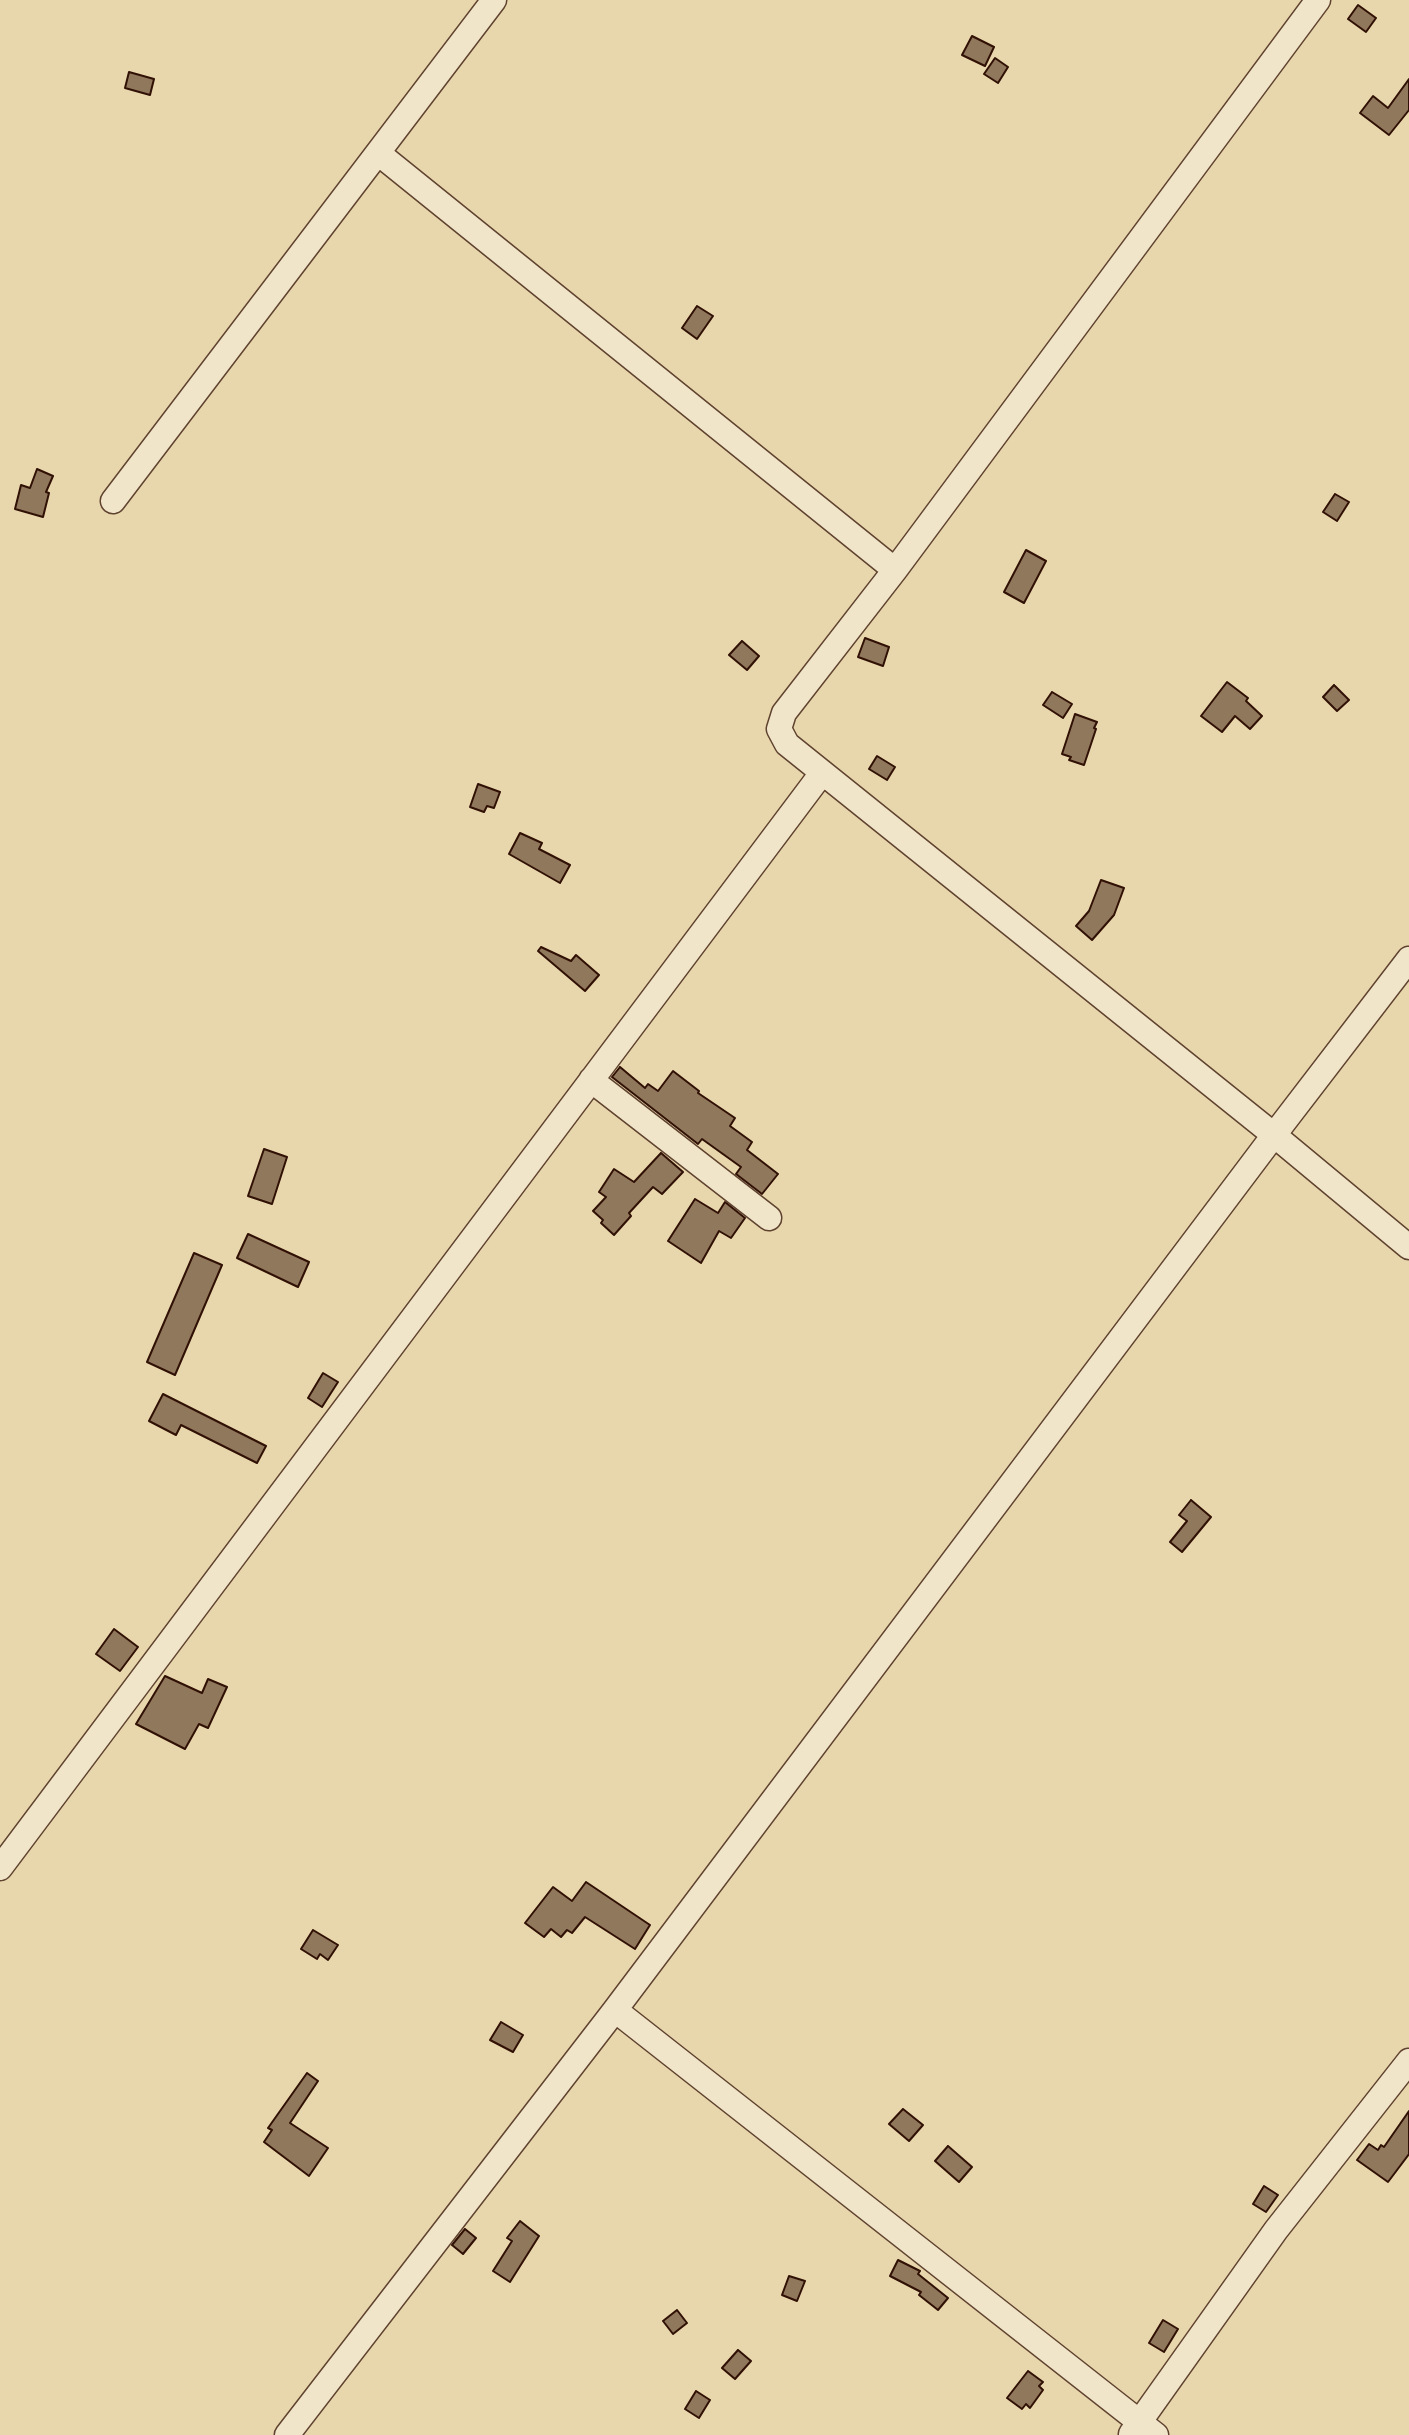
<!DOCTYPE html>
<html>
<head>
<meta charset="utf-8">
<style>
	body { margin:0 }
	canvas { display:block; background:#e8d7ac }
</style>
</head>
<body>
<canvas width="1409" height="2435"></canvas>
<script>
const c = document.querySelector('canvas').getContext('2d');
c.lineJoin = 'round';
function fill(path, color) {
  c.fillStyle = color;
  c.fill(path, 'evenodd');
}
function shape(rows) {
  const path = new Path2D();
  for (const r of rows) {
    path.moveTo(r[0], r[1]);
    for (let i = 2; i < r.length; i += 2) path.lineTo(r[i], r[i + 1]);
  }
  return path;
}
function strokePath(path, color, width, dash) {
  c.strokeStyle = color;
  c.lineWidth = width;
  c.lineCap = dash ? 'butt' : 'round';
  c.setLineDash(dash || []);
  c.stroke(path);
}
const building = shape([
	[1358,5,1376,18,1366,32,1348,19,1358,5],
	[972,36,994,47,985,66,962,55,972,36],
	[995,58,1008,67,998,83,984,74,995,58],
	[129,72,154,79,150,95,125,88,129,72],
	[1409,79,1409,110,1389,135,1360,113,1373,96,1388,108,1409,79],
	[697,306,713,316,697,339,682,328,697,306],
	[37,469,53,476,46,492,49,493,43,517,15,509,21,485,30,488,37,469],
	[1335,494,1349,502,1337,521,1323,512,1335,494],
	[1026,550,1046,561,1024,603,1004,592,1026,550],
	[865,638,889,647,883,666,858,657,865,638],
	[742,641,759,656,747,670,729,655,742,641],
	[1227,682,1248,698,1246,701,1262,716,1250,729,1235,716,1222,732,1201,716,1227,682],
	[1334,685,1349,700,1337,711,1323,697,1334,685],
	[1052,692,1072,704,1063,718,1043,705,1052,692],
	[1075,714,1097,722,1094,728,1096,729,1084,765,1069,760,1071,757,1062,754,1075,714],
	[877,756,895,767,887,780,869,769,877,756],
	[478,784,500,792,494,808,487,806,484,812,470,807,478,784],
	[520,833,542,843,539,849,570,865,560,883,509,854,520,833],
	[1101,880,1124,888,1114,915,1092,940,1076,926,1089,911,1101,880],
	[541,947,571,961,576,955,599,975,585,991,538,951,541,947],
	[620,1067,645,1088,648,1084,658,1091,673,1071,699,1091,698,1093,735,1118,730,1126,752,1142,747,1150,778,1174,762,1194,736,1174,741,1167,702,1139,698,1144,612,1077,620,1067],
	[264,1149,287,1157,272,1204,248,1196,264,1149],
	[661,1153,683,1172,662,1194,653,1187,629,1213,631,1216,614,1235,601,1223,603,1220,593,1211,606,1197,599,1192,614,1169,634,1182,661,1153],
	[695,1199,718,1213,725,1202,745,1218,731,1238,719,1231,701,1263,668,1241,695,1199],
	[248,1234,309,1262,298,1287,237,1258,248,1234],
	[194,1253,222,1265,175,1375,147,1362,194,1253],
	[323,1373,338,1382,322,1407,308,1398,323,1373],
	[163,1394,266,1446,257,1463,181,1425,176,1435,149,1421,163,1394],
	[1191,1500,1211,1517,1182,1552,1170,1542,1187,1521,1179,1515,1191,1500],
	[114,1629,138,1647,120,1671,96,1654,114,1629],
	[165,1676,202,1693,208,1679,227,1687,208,1728,199,1724,185,1749,136,1724,165,1676],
	[586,1882,650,1925,635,1949,585,1917,572,1933,567,1930,561,1937,551,1929,544,1937,525,1923,553,1887,572,1901,586,1882],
	[313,1930,338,1945,328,1960,320,1954,317,1959,301,1949,313,1930],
	[501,2022,523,2035,513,2052,490,2040,501,2022],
	[307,2073,318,2081,290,2123,328,2148,309,2176,264,2142,272,2130,268,2128,307,2073],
	[903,2109,923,2125,909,2141,889,2124,903,2109],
	[1409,2111,1409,2154,1388,2182,1357,2160,1369,2144,1378,2150,1381,2145,1384,2147,1409,2111],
	[948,2146,972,2167,959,2182,935,2161,948,2146],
	[1264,2186,1278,2195,1266,2212,1253,2204,1264,2186],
	[520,2221,539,2236,510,2282,493,2271,512,2241,507,2238,520,2221],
	[465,2229,476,2238,463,2254,452,2245,465,2229],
	[898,2260,920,2271,918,2274,948,2298,938,2310,919,2295,921,2292,890,2276,898,2260],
	[789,2276,805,2281,797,2301,782,2295,789,2276],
	[677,2310,687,2323,673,2334,663,2321,677,2310],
	[1163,2320,1178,2329,1164,2352,1149,2343,1163,2320],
	[738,2350,751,2361,735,2379,722,2368,738,2350],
	[1028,2371,1043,2382,1039,2386,1043,2390,1030,2408,1026,2404,1022,2409,1007,2398,1028,2371],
	[696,2391,710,2400,699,2418,685,2409,696,2391]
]);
fill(building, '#90785c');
strokePath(building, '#311105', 2);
const street = shape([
	[1318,0,895,570,784,713,779,729,787,744,1274,1135,1409,1247],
	[378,153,895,570],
	[113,501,494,0],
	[591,1080,769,1218],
	[0,1868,822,773],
	[615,2010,1156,2435],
	[1131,2434,1276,2230,1409,2061],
	[287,2435,615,2010,1274,1135,1409,959]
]);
strokePath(street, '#5f422f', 27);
strokePath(street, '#f0e5c9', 24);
</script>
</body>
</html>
